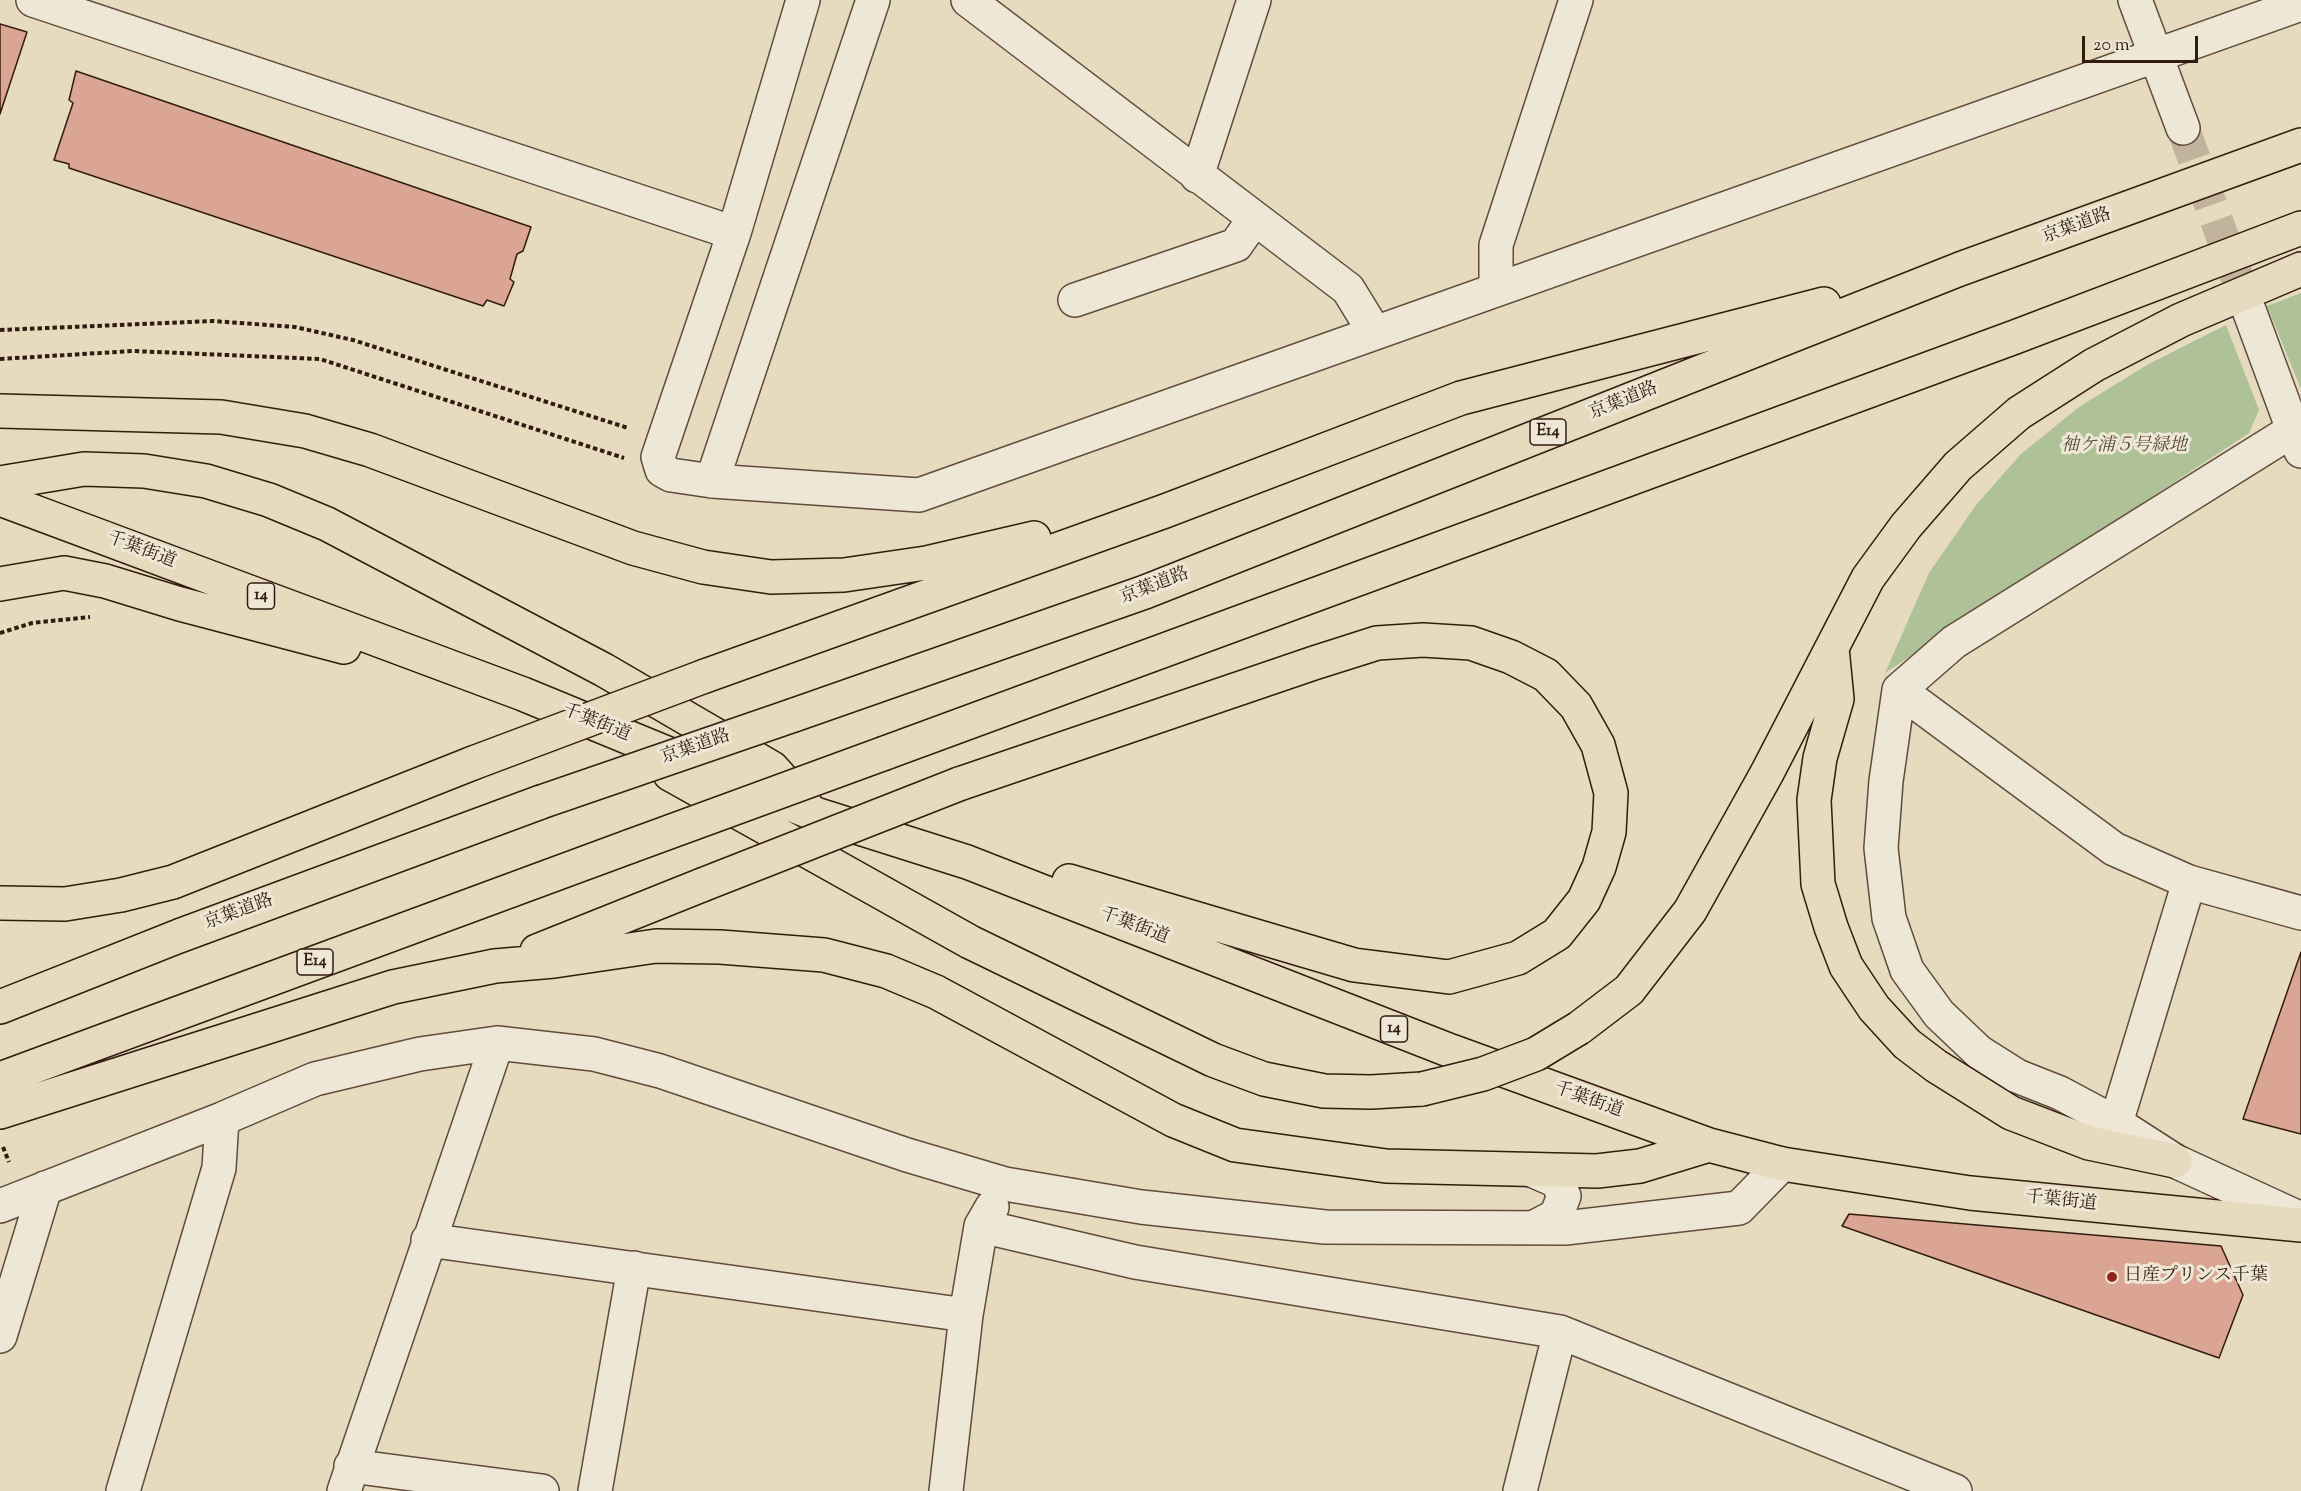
<!DOCTYPE html>
<html>
<head>
<meta charset="utf-8">
<style>
	body { margin:0 }
	#map { position:relative; width:2301px; height:1491px; overflow:hidden; background:#e6dabf; font-family:"Sorts Mill Goudy",serif }
	canvas { display:block }
	.scale { position:absolute; left:2082px; top:36px; width:116px; height:27px; box-sizing:border-box; border:3px solid #321c0f; border-top:0; padding-left:8px; font-size:18px; line-height:21px; white-space:nowrap; color:#321c0f; -webkit-text-stroke:4px #efe7d5; paint-order:stroke }
</style>
</head>
<body>
<div id="map">
<canvas width="2301" height="1491"></canvas>
<div class="scale">20 m</div>
</div>
<script>
const c = document.querySelector('canvas').getContext('2d');
c.lineJoin = 'round';
function fill(path, color) {
  c.fillStyle = color;
  c.fill(path, 'evenodd');
}
function shape(rows) {
  const path = new Path2D();
  for (const r of rows) {
    path.moveTo(r[0], r[1]);
    for (let i = 2; i < r.length; i += 2) path.lineTo(r[i], r[i + 1]);
  }
  return path;
}
function strokePath(path, color, width, dash) {
  c.strokeStyle = color;
  c.lineWidth = width;
  c.lineCap = dash ? 'butt' : 'round';
  c.setLineDash(dash || []);
  c.stroke(path);
}
function label(font, color, halo, rows, align = 'center') {
  c.font = font + ' "Sorts Mill Goudy","Noto Serif JP",serif';
  c.lineWidth = 6;
  c.setLineDash([]);
  c.textBaseline = 'middle';
  c.strokeStyle = halo;
  c.fillStyle = color;
  for (const [text, x, y, turn = 0] of rows) {
    c.save();
    c.translate(x, y);
    c.rotate((+turn || 0) * Math.PI / 180);
    c.textAlign = isNaN(turn) ? turn : align;
    if (halo) c.strokeText(text, 0, 0);
    c.fillText(text, 0, 0);
    c.restore();
  }
}
fill(shape([
	[2301,293,2301,389,2267,306],
	[2226,325,2259,410,2249,433,1885,673,1929,573,1976,505,2021,454,2079,407,2147,365]
]), '#aec197');
const building = shape([
	[0,24,27,32,0,114,0,24],
	[76,71,531,227,523,251,517,254,510,279,514,282,504,306,487,300,483,306,69,168,69,164,54,160,73,103,69,100,76,71],
	[2301,952,2301,1134,2243,1119,2301,952],
	[1849,1214,2221,1246,2243,1295,2219,1358,1842,1226,1849,1214]
]);
fill(building, '#daa592');
strokePath(building, '#321c0f', 1.5);
strokePath(shape([
	[2183,128,2249,310]
]), '#c2b49c', 33, [33, 16]);
const minor = shape([
	[33,0,734,233],
	[803,0,734,233,658,457,662,470,671,475,712,481,919,495,2301,4],
	[968,0,1348,289,1375,333],
	[2135,0,2183,128],
	[1197,176,1254,0],
	[1496,289,1496,245,1576,0],
	[1075,300,1236,245,1254,219],
	[2249,310,2301,451],
	[2301,425,1954,642,1899,690,1886,781,1881,848,1889,918,1907,970,1939,1014,1979,1052,2017,1076,2060,1093,2116,1123,2175,1161,2301,1219],
	[712,481,873,0],
	[1899,690,2114,849,2189,882,2301,913],
	[2116,1123,2189,882],
	[0,1206,222,1119,315,1079,420,1054,497,1043,594,1054,660,1071,907,1155,1005,1184,1141,1207,1325,1227,1565,1228,1739,1208,1782,1164],
	[981,1226,1135,1262,1560,1332,1955,1491],
	[1533,1228,1556,1216,1564,1196,1557,1181,1534,1171],
	[428,1240,966,1315],
	[0,1336,45,1188],
	[351,1466,542,1491],
	[123,1491,219,1168,222,1119],
	[344,1491,497,1043],
	[595,1491,634,1268],
	[946,1491,966,1315,981,1226,992,1207],
	[1520,1491,1560,1332]
]);
const highway = shape([
	[0,411,221,417,305,431,370,450,633,548,703,567,771,577,844,575,926,563,1034,538],
	[0,483,84,469,144,471,206,481,269,500,327,524,604,670,772,768,807,807],
	[0,499,523,694,812,813,967,862,1451,1051,1709,1145,1782,1164,1970,1193,2301,1225],
	[0,584,64,573,105,581,180,604,344,647],
	[1832,648,1837,699,1820,758,1814,800,1818,884,1831,927,1846,966,1874,1008,1907,1044,1936,1066,2011,1113,2089,1143,2175,1161],
	[705,676,1165,511,1461,398,1824,304],
	[794,715,1145,592,1960,269,2301,145],
	[885,753,2015,337,2301,228],
	[670,774,970,942,1213,1060,1264,1079,1324,1091,1371,1092,1422,1089],
	[959,784,1314,663,1377,643,1423,640,1471,643,1511,657,1546,675,1576,706,1598,745,1611,793,1609,832,1599,867,1584,900,1557,934,1518,958,1449,977,1354,965,1069,881],
	[0,903,65,904,121,895,173,882,473,763],
	[537,951,702,885],
	[0,1007,179,936,541,802],
	[1579,1028,1629,990,1690,911,1767,773,1868,578,1906,526,1958,466,2019,413,2094,365,2181,320,2301,269],
	[0,1079,631,846],
	[0,1112,393,987,495,966,554,961,656,946,720,947,824,955,886,971,936,992,1173,1120,1235,1145,1386,1166,1597,1171,1640,1166,1709,1145]
]);
strokePath(minor, '#5f4c3b', 36);
strokePath(highway, '#321c0f', 36);
strokePath(shape([
	[0,330,213,321,295,327,353,340,628,428],
	[0,359,133,351,320,359,624,458],
	[0,633,32,623,90,617],
	[3,1147,9,1162]
]), '#321c0f', 4, [4.5, 3]);
strokePath(minor, '#efe7d5', 33);
strokePath(highway, '#e6dabf', 33);
const highwayBridge = shape([
	[473,763,705,676],
	[541,802,794,715],
	[631,846,885,753],
	[702,885,959,784],
	[1422,1089,1483,1074,1536,1054,1579,1028]
]);
strokePath(highwayBridge, '#321c0f', 36, []);
strokePath(highwayBridge, '#e6dabf', 33);
for (const [x, y, r, color] of [
	[2112,1277,6,"#8f2418"]
]) {
  const dot = new Path2D();
  dot.arc(x, y, r, 0, 2 * Math.PI);
  c.fillStyle = color;
  c.fill(dot);
  strokePath(dot, '#efe7d5', 2);
}
for (const [x, y, w] of [
	[1548,432,36],
	[261,596,27],
	[315,962,36],
	[1394,1029,27]
]) {
  const box = new Path2D();
  box.roundRect(x - w / 2, y - 13, w, 26, 4.5);
  c.fillStyle = '#efe7d5';
  c.fill(box);
  strokePath(box, '#321c0f', 1.5);
}
label('bold 16px', '#321c0f', null, [
	["E14",1548,432],
	["14",261,596],
	["E14",315,962],
	["14",1394,1029]
]);
label('18px', '#321c0f', '#efe7d5', [
	["京葉道路",2077,227,-20],
	["京葉道路",1624,402,-22],
	["千葉街道",141,551,21],
	["京葉道路",1155,587,-21],
	["千葉街道",596,724,22],
	["京葉道路",696,748,-19],
	["京葉道路",239,913,-20],
	["千葉街道",1134,927,21],
	["千葉街道",1588,1101,20],
	["千葉街道",2061,1202,6]
]);
label('italic 18px', '#574e38', '#efe7d5', [
	["袖ケ浦５号緑地",2124,447]
]);
label('18px', '#321c0f', '#efe7d5', [
	["日産プリンス千葉",2124,1277]
], 'left');
</script>
</body>
</html>
